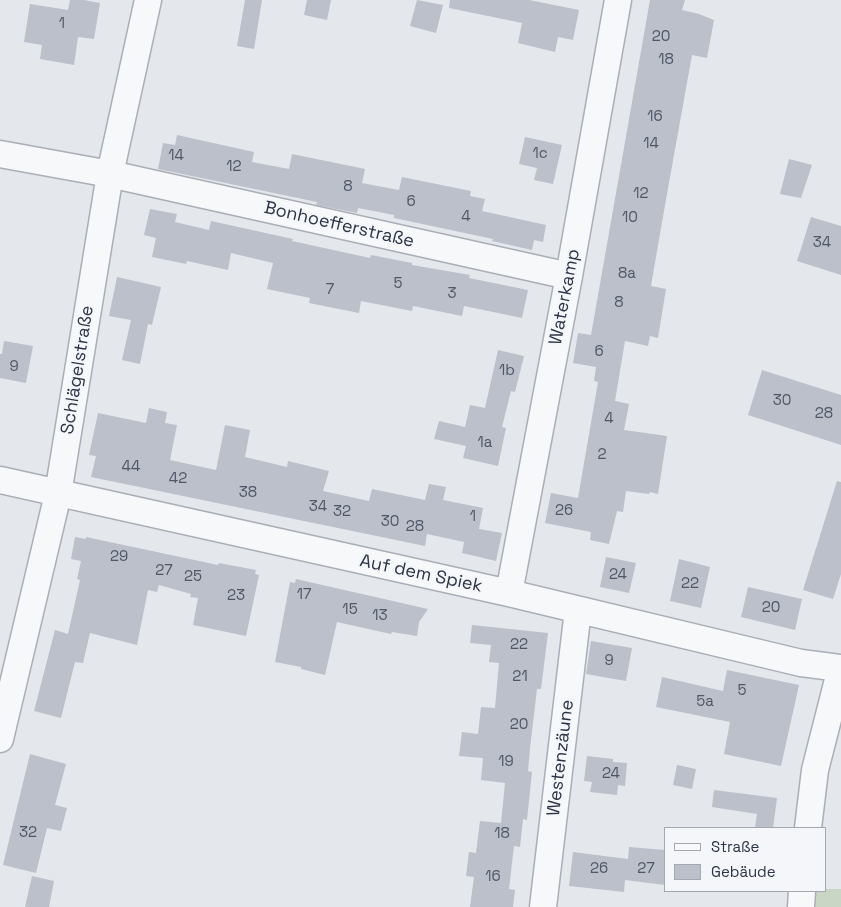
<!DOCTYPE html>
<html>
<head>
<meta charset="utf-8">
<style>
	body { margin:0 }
	#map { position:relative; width:841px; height:907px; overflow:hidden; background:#e4e7ec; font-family:"Space Grotesk",sans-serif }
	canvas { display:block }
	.legend { position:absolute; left:664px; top:827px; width:162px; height:65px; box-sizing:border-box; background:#f4f6f9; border:1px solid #a4a8b1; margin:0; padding:6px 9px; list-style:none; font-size:15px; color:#2b3445 }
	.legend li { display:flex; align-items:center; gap:10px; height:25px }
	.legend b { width:25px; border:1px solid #a4a8b1 }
</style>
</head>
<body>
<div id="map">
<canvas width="841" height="907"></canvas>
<ul class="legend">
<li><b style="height:6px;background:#f7f8fa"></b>Straße</li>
<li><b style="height:14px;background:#bbc0ca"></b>Gebäude</li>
</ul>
</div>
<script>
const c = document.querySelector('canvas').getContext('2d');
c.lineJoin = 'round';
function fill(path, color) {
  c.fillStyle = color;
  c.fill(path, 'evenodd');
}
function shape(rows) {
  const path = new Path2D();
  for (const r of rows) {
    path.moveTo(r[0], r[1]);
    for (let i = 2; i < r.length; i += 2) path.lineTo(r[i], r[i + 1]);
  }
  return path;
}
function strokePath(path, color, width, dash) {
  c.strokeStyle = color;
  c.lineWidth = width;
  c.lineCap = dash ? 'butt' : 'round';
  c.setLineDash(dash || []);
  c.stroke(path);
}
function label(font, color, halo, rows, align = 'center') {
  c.font = font + ' "Space Grotesk",sans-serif';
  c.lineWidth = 4.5;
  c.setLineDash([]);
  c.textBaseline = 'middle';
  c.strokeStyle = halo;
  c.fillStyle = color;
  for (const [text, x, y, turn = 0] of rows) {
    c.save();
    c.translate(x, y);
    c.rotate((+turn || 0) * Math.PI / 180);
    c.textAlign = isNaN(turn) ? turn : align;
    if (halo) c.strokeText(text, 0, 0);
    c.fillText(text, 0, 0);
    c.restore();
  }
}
fill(shape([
	[825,889,841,889,841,907,812,907,811,891,825,891]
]), '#c9d6c5');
fill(shape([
	[70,0,84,0,100,3,94,39,78,37,74,65,40,59,42,45,24,42,30,4,68,10],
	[245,0,262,0,254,49,237,46],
	[307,0,331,0,327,20,304,15],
	[417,0,443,5,436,33,410,26],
	[450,0,529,0,579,10,573,40,558,37,555,52,518,43,522,23,449,8],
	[650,0,685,0,682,10,699,14,714,20,707,58,692,55,665,205,651,286,666,289,658,338,650,336,648,346,625,341,615,401,629,404,624,430,667,436,658,494,650,492,649,494,626,491,623,512,617,511,609,544,590,540,591,532,545,523,551,493,578,498,598,382,594,381,596,367,573,363,578,333,591,335],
	[177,135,254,152,252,162,289,169,292,154,365,169,362,183,399,190,402,177,471,191,470,196,485,199,482,211,546,225,543,242,534,240,532,250,492,241,493,239,394,218,394,215,358,208,357,213,316,205,317,202,158,169,163,143,175,145],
	[525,137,562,145,553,184,534,180,537,168,519,164],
	[789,159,812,165,801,198,780,194],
	[150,209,177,214,175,222,209,230,211,221,293,239,292,241,370,258,371,255,412,263,412,265,470,275,469,278,528,290,522,318,464,306,462,316,413,306,412,311,361,301,359,313,309,303,310,298,267,289,273,263,231,253,228,270,187,261,186,264,152,257,156,238,144,235],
	[811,217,841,226,841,275,797,261],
	[117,277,161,287,152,325,148,324,140,364,122,360,131,320,109,316],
	[4,341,33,346,26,383,0,378,0,354,2,354],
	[498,350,524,356,515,392,511,391,502,427,506,428,498,466,463,458,466,446,434,439,439,421,465,427,470,405,485,408],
	[762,370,841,395,841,445,748,415],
	[149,408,167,412,165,423,177,425,170,460,216,470,225,425,250,430,245,457,287,467,288,461,329,471,323,491,369,501,372,489,425,500,429,484,446,487,443,500,483,508,479,529,502,533,496,561,462,553,464,542,427,534,425,546,91,477,96,456,89,455,98,413,146,423],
	[837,481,841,482,841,574,833,599,803,590],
	[75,537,86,539,86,537,218,565,219,563,256,570,255,574,259,575,246,636,193,625,198,598,190,597,191,594,159,585,157,592,148,590,137,645,90,633,83,663,75,662,61,718,34,711,55,630,68,634,80,580,77,579,81,561,71,559],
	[606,557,636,563,629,593,600,587],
	[679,559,710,567,701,608,670,601],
	[296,579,428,609,419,622,417,636,392,632,391,634,337,622,325,675,301,669,301,667,275,662,290,582,295,583],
	[748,587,802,599,795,630,741,617],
	[472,625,548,633,541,689,537,689,530,748,528,771,532,772,527,820,523,819,520,847,514,846,509,889,515,890,513,907,470,907,474,877,466,876,469,852,476,853,480,821,501,823,505,783,481,780,483,758,459,756,462,732,478,734,481,707,495,708,499,663,489,662,491,645,470,643],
	[591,641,632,648,626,681,586,674],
	[727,670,799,685,781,766,724,754,730,722,656,707,662,677,723,691],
	[30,754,66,764,55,805,67,808,61,831,47,828,36,873,3,865],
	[587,756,613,759,613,762,627,763,625,786,618,785,617,795,590,792,592,782,584,781],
	[677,765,696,769,692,789,673,785],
	[714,790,777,798,773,828,755,828,757,814,712,807],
	[629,847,665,850,665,885,625,880,624,892,569,886,573,852,628,859],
	[32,876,54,881,49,907,25,907]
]), '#bbc0ca');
const street = shape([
	[0,154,110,174,569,276],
	[0,480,509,593,801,663,841,668],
	[509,593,569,276,618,0],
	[0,739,58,494,110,174,148,0],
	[808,828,815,770,841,668],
	[543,907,578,610],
	[801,907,802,891]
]);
strokePath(street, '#a9aeb7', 29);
strokePath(street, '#f7f8fa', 26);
label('15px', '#4f5766', null, [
	["1",62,24],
	["20",661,37],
	["18",666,60],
	["16",655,117],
	["14",651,144],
	["1c",540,154],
	["14",176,156],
	["12",234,167],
	["8",348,187],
	["12",641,194],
	["6",411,202],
	["4",466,217],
	["10",630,218],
	["34",822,243],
	["8a",627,274],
	["5",398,284],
	["7",330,290],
	["3",452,294],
	["8",619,303],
	["6",599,352],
	["9",14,367],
	["1b",507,371],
	["30",782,401],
	["28",824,414],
	["4",609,419],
	["1a",485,443],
	["2",602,455],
	["44",131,467],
	["42",178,479],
	["38",248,493],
	["34",318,507],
	["26",564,511],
	["32",342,512],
	["1",473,517],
	["30",390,522],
	["28",415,527],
	["29",119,557],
	["27",164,571],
	["24",618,575],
	["25",193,577],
	["22",690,584],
	["17",304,595],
	["23",236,596],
	["20",771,608],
	["15",350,610],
	["13",380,616],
	["22",519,645],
	["9",609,661],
	["21",520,677],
	["5",742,691],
	["5a",705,702],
	["20",519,725],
	["19",506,762],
	["24",611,774],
	["32",28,833],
	["18",502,834],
	["26",599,869],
	["27",646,869],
	["16",493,877]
]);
label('18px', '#2b3445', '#f4f6f9', [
	["Bonhoefferstraße",339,225,13],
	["Waterkamp",565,297,-79],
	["Schlägelstraße",78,370,-81],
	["Auf dem Spiek",421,574,12],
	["Westenzäune",561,758,-83]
]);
</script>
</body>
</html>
